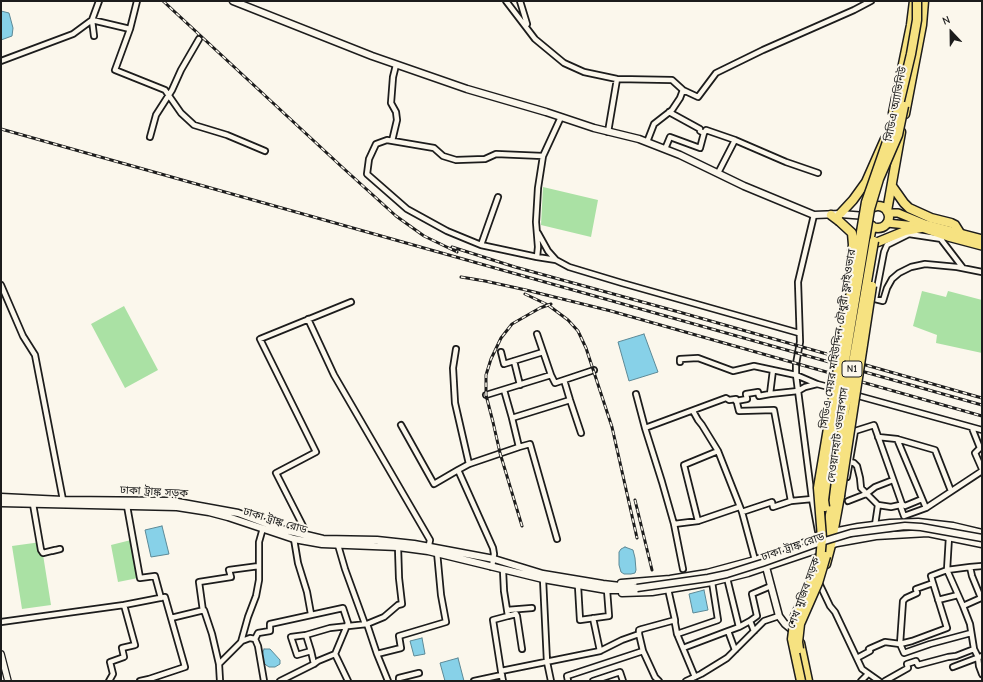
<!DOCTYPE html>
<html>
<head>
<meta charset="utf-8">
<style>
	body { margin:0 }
	#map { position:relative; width:983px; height:682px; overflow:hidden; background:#fbf7ec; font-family:"Comic Neue",sans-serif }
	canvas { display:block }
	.frame { position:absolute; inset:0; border:2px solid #1c1c1c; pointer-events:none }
	.north { position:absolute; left:931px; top:12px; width:40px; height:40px; -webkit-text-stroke:3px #fbf7ec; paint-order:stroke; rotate:338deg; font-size:11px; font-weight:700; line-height:16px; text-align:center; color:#1c1c1c }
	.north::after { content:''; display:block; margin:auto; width:14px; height:18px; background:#1c1c1c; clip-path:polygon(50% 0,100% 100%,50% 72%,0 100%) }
</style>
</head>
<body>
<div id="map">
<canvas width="983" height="682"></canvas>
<div class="frame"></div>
<div class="north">N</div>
</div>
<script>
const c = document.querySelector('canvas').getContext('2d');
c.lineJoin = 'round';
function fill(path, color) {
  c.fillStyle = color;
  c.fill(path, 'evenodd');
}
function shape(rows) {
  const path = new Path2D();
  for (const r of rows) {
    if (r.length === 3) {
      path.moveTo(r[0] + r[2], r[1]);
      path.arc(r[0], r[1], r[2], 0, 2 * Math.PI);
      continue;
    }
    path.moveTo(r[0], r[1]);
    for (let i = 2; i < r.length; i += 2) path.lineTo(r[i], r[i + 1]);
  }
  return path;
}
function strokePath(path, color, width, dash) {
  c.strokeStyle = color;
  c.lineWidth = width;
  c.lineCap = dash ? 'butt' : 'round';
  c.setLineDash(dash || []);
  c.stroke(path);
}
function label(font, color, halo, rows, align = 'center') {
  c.font = font + ' "Comic Neue","Noto Sans Bengali",sans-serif';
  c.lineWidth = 4;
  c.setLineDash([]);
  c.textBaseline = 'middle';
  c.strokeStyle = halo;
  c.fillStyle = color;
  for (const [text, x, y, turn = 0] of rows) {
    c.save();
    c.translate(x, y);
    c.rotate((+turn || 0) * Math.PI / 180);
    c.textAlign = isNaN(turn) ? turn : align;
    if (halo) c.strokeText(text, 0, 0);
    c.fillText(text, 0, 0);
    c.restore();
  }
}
fill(shape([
	[543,187,598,200,591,237,541,225],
	[922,291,946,297,948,291,982,300,982,353,936,343,937,335,913,326],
	[124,306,158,370,125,388,91,324],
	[131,540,138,578,118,582,111,545],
	[41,542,51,605,22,609,12,546]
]), '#aae1a4');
const water = shape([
	[1,11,9,13,13,28,12,36,1,40,1,11],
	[644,334,658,372,629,381,618,342,644,334],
	[162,526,169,554,151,557,145,530,162,526],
	[625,547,633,550,635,558,636,570,635,573,631,574,624,574,621,572,619,565,619,552,621,549,625,547],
	[704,590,708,610,693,613,689,594,704,590],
	[422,638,425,654,414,656,410,641,422,638],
	[264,649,270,649,280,660,280,664,275,667,269,667,266,665,264,663,262,656,264,649],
	[458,658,464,681,445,681,440,663,458,658]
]);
fill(water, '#87d1e8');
strokePath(water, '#5c8996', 1);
const minor = shape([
	[506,1,535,39,564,63,584,72,617,79,672,80,683,90],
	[520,1,527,24],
	[130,29,137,1],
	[94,36,92,20,99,1],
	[1,61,73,34,92,20,130,29,115,70,165,90,181,113,194,125,227,135,265,151],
	[669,112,700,129,700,131,704,133,706,130,735,140],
	[608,132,617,79],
	[150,137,156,115,172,90,181,70,199,39],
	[392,141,397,120,396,112,391,103,393,77,396,65],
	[647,142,654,124,672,110,680,98,683,90,698,97,716,73,763,50,854,10,871,1],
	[665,149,670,137,700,148,704,133],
	[543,156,561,117],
	[718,173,735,140,786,162,818,173],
	[498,197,481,245,537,257],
	[814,215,798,282,800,342,796,364,796,375,812,499,818,531],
	[538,233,548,251,556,260],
	[940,238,963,268],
	[942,239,909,234,887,245,884,252,875,299,883,301,887,288,892,279,899,273,911,267,925,264,957,267,982,272],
	[481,245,447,231,407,209,367,174,369,159,376,144,387,140,434,148,443,156,456,160,485,159,496,154,543,156,538,188,536,222,538,247,537,257,556,260,569,267,622,283,799,333],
	[1,285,23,336,35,355,63,500],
	[308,319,334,375,430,540,428,550],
	[537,334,551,375],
	[456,349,453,368,455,403,469,464],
	[501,352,504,364,543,352],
	[514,361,520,385],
	[680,362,680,359,698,358,733,371,754,366,796,375,817,384,836,389],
	[564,380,570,400,581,433],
	[504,390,512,418,570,400],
	[636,394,645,428],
	[770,394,798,391,805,387,817,384],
	[486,395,551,375,555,383,594,370],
	[855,395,982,430],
	[736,401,747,399,746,394,758,392,759,396,770,394,773,370],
	[693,411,698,420,702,425,718,451,742,512,755,560],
	[401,425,434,484,458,470,469,464,519,447,512,418],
	[972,428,980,448,975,453,982,469],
	[878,437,897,439],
	[519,447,530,444,557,539],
	[850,462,854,463,857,466,860,478,861,488,878,505,891,507,900,505],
	[458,470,493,548,494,554,492,567],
	[847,477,855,431,874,425,902,504,900,505,904,516,926,508,982,471],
	[848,501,866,494,875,487,893,480],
	[33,504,41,550,43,553,55,550],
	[902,504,905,506,922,499],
	[127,506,140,578,155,576,161,598],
	[739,507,698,521,674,524,662,482,645,428,726,398,729,400,736,399,739,411,774,410,791,501,812,499],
	[926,508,897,439,935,450,951,491],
	[742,512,772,502,773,507,791,501],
	[698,521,684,465,718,451],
	[674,524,683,569],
	[875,525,878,505],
	[304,535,304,528,276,473,316,452,260,339,351,302],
	[949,537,947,570,963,606,970,624,974,649,978,657,979,666,982,674],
	[294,539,298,563,307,592,311,614],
	[338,545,345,569,365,624],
	[52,551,60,549],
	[970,567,982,566],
	[503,570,504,591,508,616,493,620,501,671,503,681],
	[727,578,739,627,728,631,735,650],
	[543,579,547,662,551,681],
	[820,585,830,606,835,612,862,669,879,681],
	[578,586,580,620,609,616,607,590],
	[668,589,675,620],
	[938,600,958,595],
	[124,605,165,597,185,667,149,679],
	[963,606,981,598,972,576,970,567,947,570,931,576,933,583,916,589,917,593,906,598,903,601,900,644,904,653,930,644,971,633],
	[507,610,532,608],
	[203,611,199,582,231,577,229,570,259,566],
	[508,616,516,614,517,616,522,649],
	[171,618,204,610,212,634,219,664],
	[593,618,600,651],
	[1,622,124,605,135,645,122,648,124,657,110,662,113,674,109,681],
	[367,624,377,654,401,648,399,636,446,622,441,595,437,552],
	[739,627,750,621],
	[754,631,750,621,757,616,752,594,771,586],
	[639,634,639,630,642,629,675,620,675,623,677,634,718,620,712,582],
	[677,634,695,677],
	[306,635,330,628,367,624,384,617,398,605,402,604,399,578,398,547],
	[255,639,258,633,270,631,270,624,343,608,348,623,335,654,318,661,314,664,280,681],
	[242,641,250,638,255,639,258,646,264,681],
	[683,648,728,631],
	[311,651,297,655,291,637,306,635,311,651,314,664],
	[335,654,348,681],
	[377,654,388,681],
	[857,658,870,651,869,649,885,642,900,644,912,641,947,628,933,583],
	[953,667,982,656],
	[501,671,600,651,622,640,639,634,643,651],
	[140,681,149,679,150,681],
	[220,681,219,664,241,642,248,617,256,596,259,580,259,542,263,528],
	[399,681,399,678,419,673],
	[474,681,502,675],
	[568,681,567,676,643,651,655,677,659,681],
	[593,681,620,672,623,681],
	[686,681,701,674,727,658,764,621,779,616],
	[861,681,868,674],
	[885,681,908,668,907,664,916,661,918,665,948,657,956,656,974,649]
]);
const tertiary = shape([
	[1,654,8,681]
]);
const secondary = shape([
	[233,1,372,56,467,89,546,112,594,128,639,139,680,155,744,186,814,215,840,214,866,216],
	[1,497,63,500,172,501,238,513,281,529,323,539,377,540,414,544,494,559,543,574,603,584,637,588],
	[1,503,177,507,209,512,228,517,294,539,322,544,398,547,428,551,543,579,607,590,627,590],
	[766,567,779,616,785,624,791,629],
	[621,583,670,579,707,573,755,560,838,531,858,527,890,523,918,522,953,526,982,533],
	[622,593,652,592,712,582,748,573,837,543,876,536,928,533,982,544]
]);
const primary = shape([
	[888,213,898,213,925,224,982,239],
	[887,223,916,226,948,237,982,246]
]);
const trunk = shape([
	[893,113,911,25,914,1],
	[905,114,922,25,924,1],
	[892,186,904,203,909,208,931,218,951,223,955,225,960,233],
	[878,217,11],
	[887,211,901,132],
	[840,214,853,200,866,182,885,139],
	[831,215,839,221],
	[878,242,905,231,921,228],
	[866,258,872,226],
	[823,546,834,497],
	[826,564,831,545,840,496],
	[800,643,808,681]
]);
strokePath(minor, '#1c1c1c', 8);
strokePath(tertiary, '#1c1c1c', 8);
strokePath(secondary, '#1c1c1c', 9);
strokePath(primary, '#1c1c1c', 10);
strokePath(trunk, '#1c1c1c', 11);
strokePath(minor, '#fbf7ec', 4.5);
strokePath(tertiary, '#fbf7ec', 5.5);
strokePath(secondary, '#fbf7ec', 6);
strokePath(primary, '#f6e281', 7);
strokePath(trunk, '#f6e281', 8);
const rail = shape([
	[163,1,342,167,396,216,424,236,457,252],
	[1,129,982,405],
	[452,247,515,267,679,312,982,398],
	[461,277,485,281,526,290,611,311,982,416],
	[525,294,548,305,568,320,578,331,586,348,612,427,637,538],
	[635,500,652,570],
	[522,526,500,453,493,422,486,395,486,375,491,359,501,338,512,324,540,308,551,304]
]);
strokePath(rail, '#1c1c1c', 3);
strokePath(rail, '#fbf7ec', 1.5, [4.5]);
const secondaryBridge = shape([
	[637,588,708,578,727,574,762,563,818,543,851,533,905,526,921,527,982,538]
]);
const trunkBridge = shape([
	[839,221,852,233,853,245,852,252],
	[840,496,872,286],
	[834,497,845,409,874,241],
	[825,507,824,500,830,452,870,209,879,179,898,135,904,106],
	[799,649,798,642,800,624,818,583,826,556],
	[801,681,792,639,795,616,820,562,822,538,818,488,866,202,897,113,911,54,917,20,917,1]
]);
strokePath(secondaryBridge, '#1c1c1c', 9, []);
strokePath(trunkBridge, '#1c1c1c', 11, []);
strokePath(secondaryBridge, '#fbf7ec', 6);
strokePath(trunkBridge, '#f6e281', 8);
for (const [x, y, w] of [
	[852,369,20]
]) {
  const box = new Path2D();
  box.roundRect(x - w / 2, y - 8, w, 16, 3);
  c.fillStyle = '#fbf7ec';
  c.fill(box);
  strokePath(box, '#1c1c1c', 1);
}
label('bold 10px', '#1c1c1c', null, [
	["N1",852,369]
]);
label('11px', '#1c1c1c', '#fbf7ec', [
	["সিডিএ অ্যাভিনিউ",896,104,-79],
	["সিডিএ মেয়র মহিউদ্দিন চৌধুরী ফ্লাইওভার",838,339,-81],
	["দেওয়ানহাট ওভারপাস",838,435,-82],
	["ঢাকা ট্রাঙ্ক সড়ক",154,492,3],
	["ঢাকা ট্রাঙ্ক রোড",275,521,17],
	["ঢাকা ট্রাঙ্ক রোড",793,547,-19],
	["শেখ মুজিব সড়ক",804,593,-70]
]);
</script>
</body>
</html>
